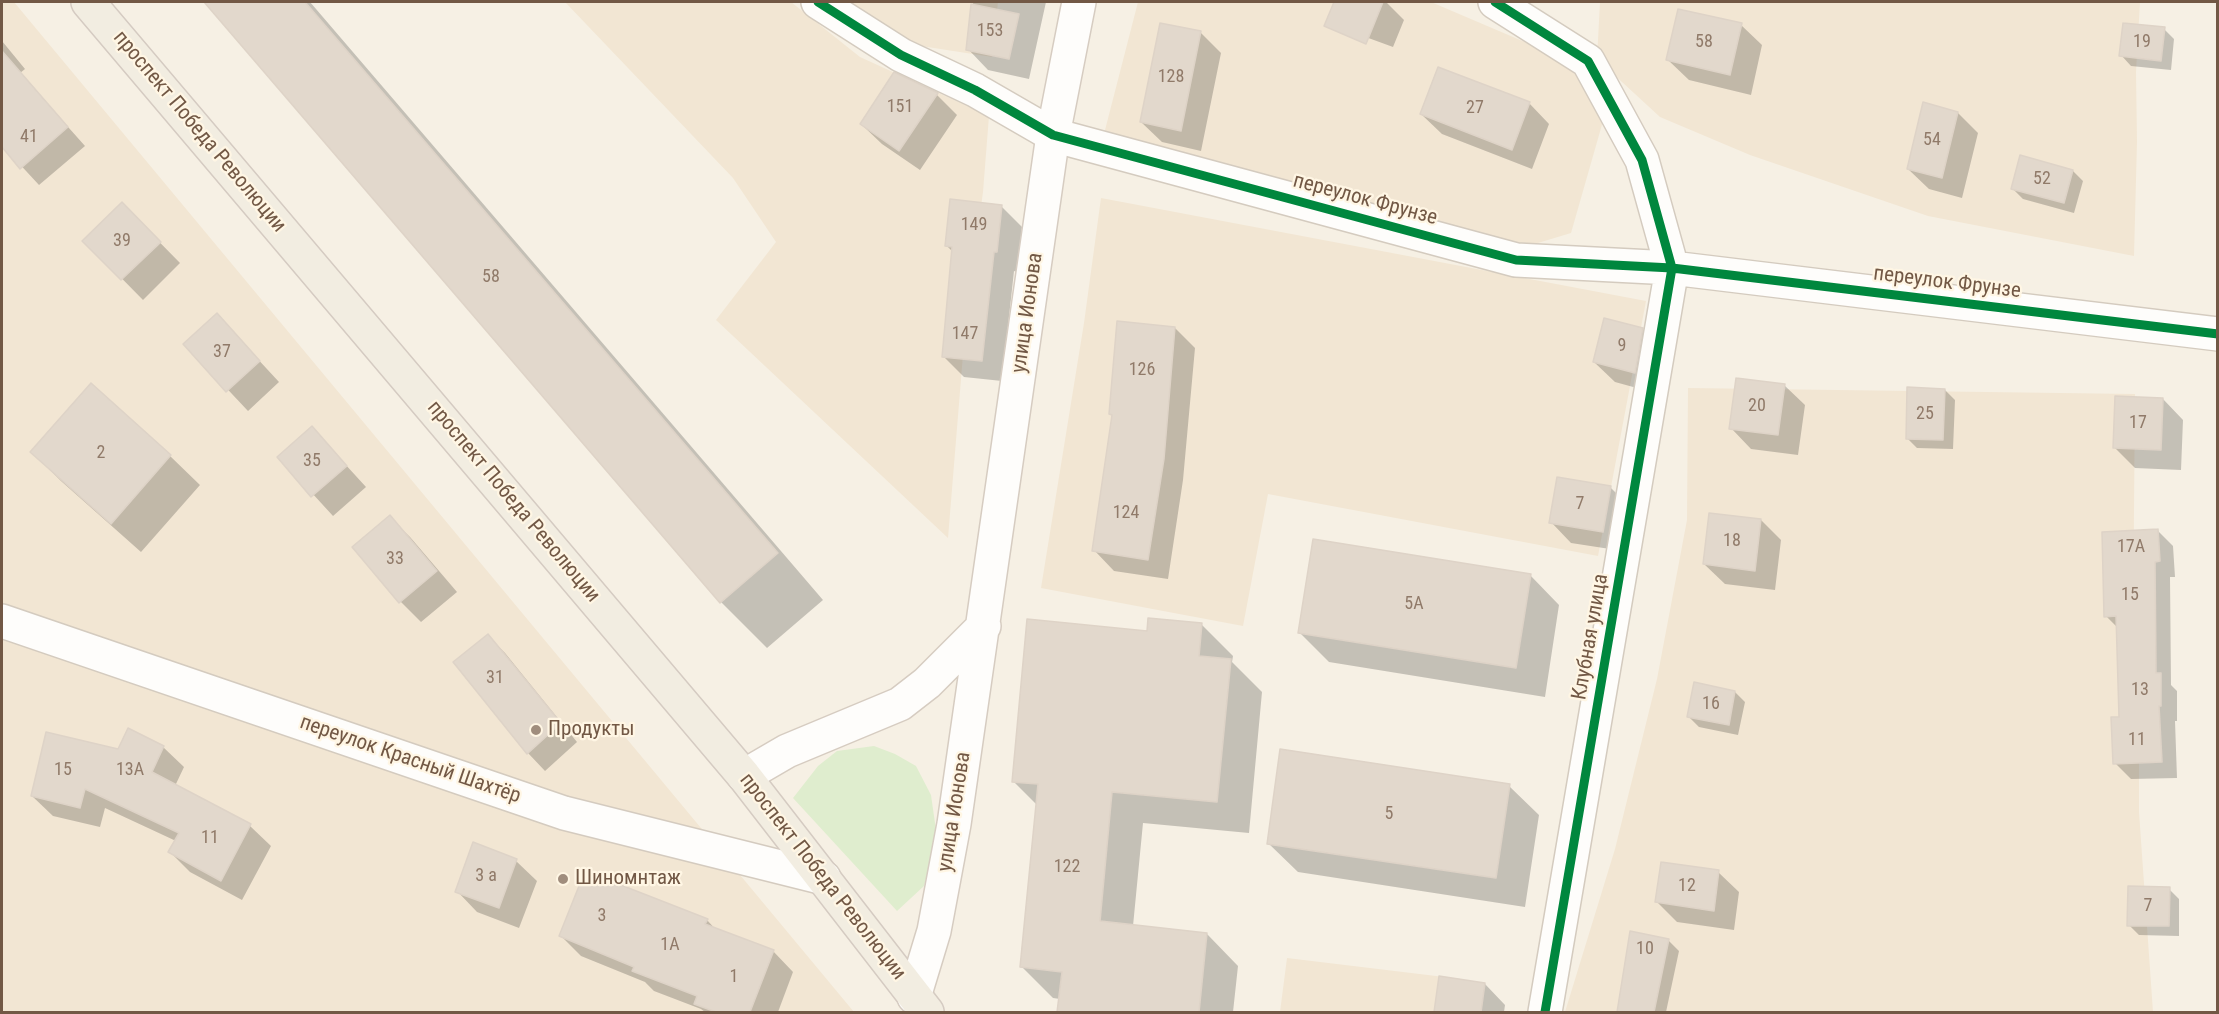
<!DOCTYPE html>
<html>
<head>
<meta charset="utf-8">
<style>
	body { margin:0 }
	#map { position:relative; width:2219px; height:1014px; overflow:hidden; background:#f6f0e4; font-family:"Roboto Condensed",sans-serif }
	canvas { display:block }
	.frame { position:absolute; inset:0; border:3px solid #725845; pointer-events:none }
</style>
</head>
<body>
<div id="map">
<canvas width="2219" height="1014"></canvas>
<div class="frame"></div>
</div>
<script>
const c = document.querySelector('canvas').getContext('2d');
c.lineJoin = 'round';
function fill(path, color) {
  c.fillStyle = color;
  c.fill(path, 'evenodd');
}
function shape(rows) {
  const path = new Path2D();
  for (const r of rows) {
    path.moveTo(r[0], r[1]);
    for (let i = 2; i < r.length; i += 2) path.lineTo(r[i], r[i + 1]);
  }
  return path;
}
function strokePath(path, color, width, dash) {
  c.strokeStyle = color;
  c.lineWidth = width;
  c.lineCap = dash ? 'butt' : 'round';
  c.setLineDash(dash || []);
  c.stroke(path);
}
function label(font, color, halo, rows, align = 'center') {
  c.font = font + ' "Roboto Condensed",sans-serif';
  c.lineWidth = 4.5;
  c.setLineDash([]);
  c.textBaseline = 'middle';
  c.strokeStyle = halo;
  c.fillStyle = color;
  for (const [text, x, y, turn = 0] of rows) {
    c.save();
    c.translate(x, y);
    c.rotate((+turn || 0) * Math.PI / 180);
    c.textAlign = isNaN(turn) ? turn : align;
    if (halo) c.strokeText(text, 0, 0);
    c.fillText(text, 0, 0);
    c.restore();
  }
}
fill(shape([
	[2,2,14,2,854,1012,2,1012],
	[565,2,791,2,860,57,989,116,983,192,967,306,948,538,716,320,776,242,733,178],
	[839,2,998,2,992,57,908,44],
	[1138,2,1431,2,1574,63,1605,114,1571,233,1518,249,1104,134],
	[1600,2,2140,2,2136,72,2137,142,2134,256,1928,216,1750,155,1660,117,1597,59],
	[1101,198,1646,301,1598,556,1268,494,1243,626,1041,588,1084,323],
	[1688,388,2135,394,2133,627,2139,725,2139,812,2153,1012,1565,1012,1615,849,1657,679,1687,520],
	[1287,958,1461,979,1457,1012,1280,1012]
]), '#f2e6d3');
fill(shape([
	[874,746,895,754,916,766,931,795,937,837,924,886,897,911,793,798,818,766,837,751]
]), '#dfedce');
fill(shape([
	[206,2,310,2,823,600,767,648,721,602],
	[973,2,1046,2,1029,79,988,70,968,49],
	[1335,2,1386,2,1404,20,1393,47,1352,32,1331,12],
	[1741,25,1762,45,1751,95,1689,80,1668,60],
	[2164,29,2174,39,2171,70,2131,66,2121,55],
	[1201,33,1221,53,1201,151,1162,142,1141,122],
	[2,41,25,69,20,73,85,146,39,185,2,145],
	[895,74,937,95,957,115,920,170,882,144,861,124],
	[1529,103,1549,124,1532,169,1442,134,1421,114],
	[1958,113,1978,133,1962,198,1929,189,1908,169],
	[2073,171,2083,181,2074,213,2023,199,2013,189],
	[122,204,180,263,143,300,85,241],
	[1002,207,1022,227,1017,272,1014,271,1002,381,964,377,944,357,953,252,946,245],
	[217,315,279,382,248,411,185,344],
	[1175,328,1195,348,1183,480,1168,579,1114,571,1094,550,1114,417,1110,414],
	[1642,329,1662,350,1655,393,1615,382,1594,362],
	[91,385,170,456,200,485,141,552,61,481,32,452],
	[1784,385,1805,405,1798,455,1751,449,1731,428],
	[1945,390,1955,400,1953,449,1917,448,1907,438],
	[2163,399,2183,420,2181,470,2135,468,2115,448],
	[312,428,366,487,333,516,279,457],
	[1610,487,1631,508,1623,551,1571,543,1551,522],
	[389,517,410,537,457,592,421,622,401,602,354,548],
	[1761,520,1781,540,1775,590,1725,584,1704,564],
	[2157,530,2173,546,2175,577,2170,577,2171,685,2177,691,2177,721,2175,721,2177,778,2131,779,2115,763,2120,719,2118,628,2106,616],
	[1530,575,1559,605,1545,697,1329,662,1300,633],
	[1201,624,1233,656,1232,662,1262,692,1249,833,1143,823,1133,926,1207,934,1238,966,1233,1012,1059,1012,1060,999,1053,998,1022,967,1038,806,1013,781,1148,633],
	[488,636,505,653,577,742,545,771,528,753],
	[1735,692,1745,702,1738,735,1699,727,1689,717],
	[163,747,184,767,175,786,250,826,271,846,242,900,190,872,170,852,176,841,105,808,100,827,53,816,32,796,119,750],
	[1509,786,1539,815,1525,907,1298,872,1268,843],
	[474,844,516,861,537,881,519,928,477,912,457,891],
	[1718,872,1739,892,1734,930,1677,922,1657,902],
	[2169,889,2179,899,2179,936,2139,935,2129,925],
	[707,920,717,931,773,951,793,972,778,1012,705,1012,701,1009,654,991,645,982,581,956,561,936],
	[1631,933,1669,941,1679,951,1666,1012,1618,1012],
	[1440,978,1485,984,1505,1005,1504,1012,1435,1012]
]), '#0003');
const building = shape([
	[204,2,305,2,778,553,720,603,204,2],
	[1334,2,1383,2,1366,44,1324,26,1334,2],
	[971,4,1019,14,1009,59,966,50,971,4],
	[1678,9,1742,23,1730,75,1666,60,1678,9],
	[1160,23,1201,31,1181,131,1140,122,1160,23],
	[2123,23,2165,27,2161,61,2119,56,2123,23],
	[2,51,68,127,20,169,2,147,2,51],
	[1438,67,1530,102,1512,150,1420,114,1438,67],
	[894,72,938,93,899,151,860,124,894,72],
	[1923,102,1958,112,1942,178,1907,169,1923,102],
	[2020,155,2073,170,2064,203,2011,189,2020,155],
	[950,199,1002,205,997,252,994,252,982,361,942,357,952,247,945,246,950,199],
	[122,202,161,242,121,280,82,241,122,202],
	[217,313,260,361,226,392,183,344,217,313],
	[1604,318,1643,328,1635,373,1593,362,1604,318],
	[1117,321,1175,327,1164,459,1148,560,1092,551,1112,415,1109,414,1117,321],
	[1736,378,1785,384,1778,435,1729,429,1736,378],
	[91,383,171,455,111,524,30,452,91,383],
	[1907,387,1945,389,1943,440,1906,439,1907,387],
	[2115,396,2163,398,2161,450,2113,448,2115,396],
	[312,426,347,466,311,497,277,457,312,426],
	[1557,477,1611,486,1603,532,1549,523,1557,477],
	[1709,513,1761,519,1755,571,1703,564,1709,513],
	[390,515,437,571,399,603,352,547,390,515],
	[2158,529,2160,561,2155,562,2156,673,2161,673,2161,706,2159,706,2162,762,2113,764,2111,717,2119,717,2116,616,2104,617,2102,532,2158,529],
	[1313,539,1531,574,1516,668,1298,633,1313,539],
	[1148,618,1202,623,1199,656,1231,659,1217,802,1112,792,1100,921,1207,933,1199,1012,1057,1012,1062,972,1020,967,1038,784,1012,782,1027,619,1147,631,1148,618],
	[488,634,561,723,527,754,453,662,488,634],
	[1694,682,1735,691,1729,725,1687,717,1694,682],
	[128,728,164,746,152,772,251,824,221,881,168,852,179,833,85,789,80,808,31,796,46,732,118,749,128,728],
	[1280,749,1510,784,1496,878,1267,844,1280,749],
	[473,842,517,859,499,908,455,892,473,842],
	[1661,862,1719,870,1714,911,1655,902,1661,862],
	[585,871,708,919,705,924,774,950,750,1012,716,1012,694,1004,697,996,632,971,634,967,559,936,585,871],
	[2128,886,2170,887,2169,926,2127,926,2128,886],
	[1630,931,1669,939,1654,1012,1617,1012,1630,931],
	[1439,976,1485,983,1481,1012,1434,1012,1439,976]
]);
fill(building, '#e2d8cc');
strokePath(building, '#ded3c7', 1.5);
const street = shape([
	[818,2,901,55,975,90,1053,135,1516,260,1672,268,2218,334],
	[1495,2,1588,61,1642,160,1672,268,1545,1012],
	[2,621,564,813,824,878]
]);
const secondary = shape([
	[744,776,787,751,900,704,927,683,984,626],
	[914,997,934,931,954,824,1053,135,1079,2]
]);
const primary = shape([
	[88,2,744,776,927,1012]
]);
strokePath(street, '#d4cbbf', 36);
strokePath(secondary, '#d6ccc1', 36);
strokePath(primary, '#d5cbc2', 36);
strokePath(street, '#fefdfb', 33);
strokePath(secondary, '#fefdfb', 33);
strokePath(primary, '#f2ede1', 33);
strokePath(shape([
	[818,2,901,55,975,90,1053,135,1516,260,1672,268,2218,334],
	[1495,2,1588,61,1642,160,1672,268,1545,1012]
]), '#00873e', 9);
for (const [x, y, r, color] of [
	[536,730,6,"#a08d7d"],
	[563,879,6,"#a08d7d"]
]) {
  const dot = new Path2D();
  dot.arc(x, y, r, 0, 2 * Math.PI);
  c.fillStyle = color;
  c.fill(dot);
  strokePath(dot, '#fff6e4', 2);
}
label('18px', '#907a69', null, [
	["153",990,31],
	["58",1704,42],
	["19",2142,42],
	["128",1171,77],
	["151",900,107],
	["27",1475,108],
	["41",29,137],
	["54",1932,140],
	["52",2042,179],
	["149",974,225],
	["39",122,241],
	["58",491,277],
	["147",965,334],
	["9",1622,346],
	["37",222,352],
	["126",1142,370],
	["20",1757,406],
	["25",1925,414],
	["17",2138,423],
	["2",101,453],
	["35",312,461],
	["7",1580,504],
	["124",1126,513],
	["18",1732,541],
	["17А",2131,547],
	["33",395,559],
	["15",2130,595],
	["5А",1414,604],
	["31",495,678],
	["13",2140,690],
	["16",1711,704],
	["11",2137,740],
	["15",63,770],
	["13А",130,770],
	["5",1389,814],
	["11",210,838],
	["122",1067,867],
	["3 а",486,876],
	["12",1687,886],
	["7",2148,906],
	["3",602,916],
	["1А",670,945],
	["10",1645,949],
	["1",734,977]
]);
label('21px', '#725845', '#fff6e4', [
	["проспект Победа Революции",199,132,50],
	["переулок Фрунзе",1365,200,15],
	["переулок Фрунзе",1947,283,7],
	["улица Ионова",1028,313,-82],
	["проспект Победа Революции",513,502,50],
	["Клубная улица",1591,637,-80],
	["переулок Красный Шахтёр",410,760,19],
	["улица Ионова",955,812,-81],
	["проспект Победа Революции",822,877,52]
]);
label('21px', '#725845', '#fff6e4', [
	["Продукты",548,730],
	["Шиномнтаж",575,879]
], 'left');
</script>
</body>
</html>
